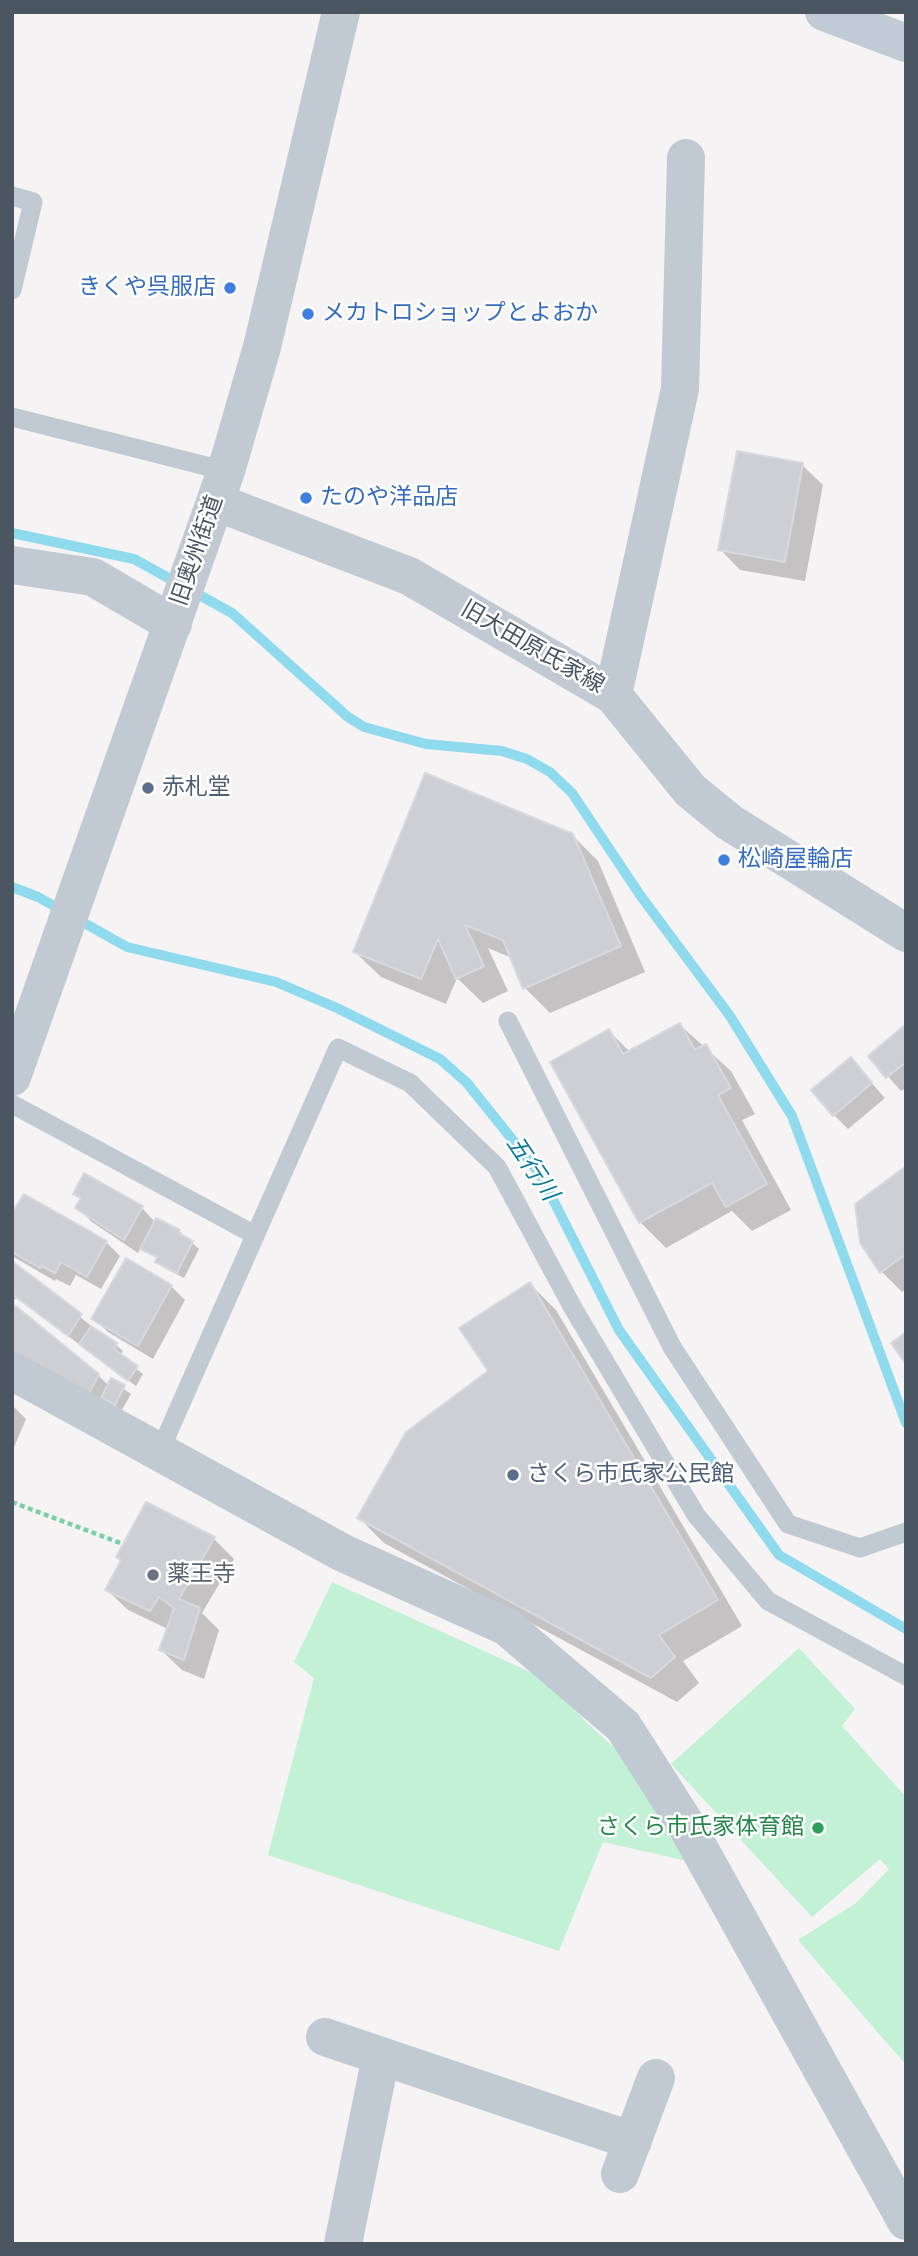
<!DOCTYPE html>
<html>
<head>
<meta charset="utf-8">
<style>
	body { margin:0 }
	#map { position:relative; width:918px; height:2256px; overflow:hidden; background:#f5f3f3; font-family:"Sofia Sans Condensed",sans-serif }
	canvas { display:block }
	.frame { position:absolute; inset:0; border:14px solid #4a5661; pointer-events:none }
</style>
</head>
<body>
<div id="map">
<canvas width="918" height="2256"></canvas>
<div class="frame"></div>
</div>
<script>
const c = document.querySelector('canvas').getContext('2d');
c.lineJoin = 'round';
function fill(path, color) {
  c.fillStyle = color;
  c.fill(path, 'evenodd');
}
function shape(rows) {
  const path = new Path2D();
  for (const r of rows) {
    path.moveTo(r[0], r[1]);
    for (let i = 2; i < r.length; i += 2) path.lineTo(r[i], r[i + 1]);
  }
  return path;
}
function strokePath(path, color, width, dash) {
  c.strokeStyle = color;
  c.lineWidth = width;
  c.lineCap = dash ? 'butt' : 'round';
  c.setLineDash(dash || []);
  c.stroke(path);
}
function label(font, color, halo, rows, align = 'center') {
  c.font = font + ' "Sofia Sans Condensed","Noto Sans JP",sans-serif';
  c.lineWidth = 5;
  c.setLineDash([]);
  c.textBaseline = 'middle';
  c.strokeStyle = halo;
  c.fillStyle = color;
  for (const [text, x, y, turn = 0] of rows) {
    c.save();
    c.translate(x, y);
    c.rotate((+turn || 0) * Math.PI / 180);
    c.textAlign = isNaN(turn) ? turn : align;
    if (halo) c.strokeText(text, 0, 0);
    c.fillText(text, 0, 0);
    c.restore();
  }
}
fill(shape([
	[332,1582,550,1681,585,1721,640,1771,696,1863,603,1842,559,1951,268,1855,314,1678,294,1662],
	[799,1648,855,1709,842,1726,906,1797,906,2065,798,1940,856,1903,889,1869,880,1859,812,1917,671,1764]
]), '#c3f1d5');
fill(shape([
	[802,465,823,485,805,581,740,570,720,549],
	[572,835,598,861,645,972,550,1013,525,988,512,958,488,948,508,991,483,1003,457,978,446,1004,381,977,355,952],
	[680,1025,731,1071,755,1114,742,1120,791,1210,752,1231,732,1211,666,1248,640,1222,609,1031,630,1052],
	[906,1026,906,1088,901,1091,870,1056],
	[851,1060,885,1098,848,1129,834,1115],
	[906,1168,906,1289,902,1292,882,1272,862,1242],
	[76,1194,142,1208,155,1222,179,1231,199,1249,184,1278,164,1268,158,1259,141,1247,138,1253,92,1222,78,1208,82,1200],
	[12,1217,106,1242,120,1256,101,1289,76,1275,70,1286,56,1279,55,1281,12,1256],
	[127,1261,171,1286,185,1300,153,1359,108,1332,94,1319],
	[12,1264,116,1345,123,1351,120,1356,143,1374,136,1386,16,1298,12,1303],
	[530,1284,556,1310,742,1626,683,1661,699,1683,677,1702,384,1543,359,1518,490,1371],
	[12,1360,98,1375,109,1386,112,1381,131,1394,122,1410,106,1400,97,1418],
	[12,1405,26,1419,12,1452],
	[213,1538,234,1559,202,1613,219,1630,204,1679,182,1670,161,1650,168,1629,128,1610,107,1590]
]), '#0003');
strokePath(shape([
	[12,533,134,559,232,613,348,717,364,727,426,744,502,751,527,759,550,772,572,793,640,895,730,1016,792,1116,906,1423],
	[12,887,38,897,127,947,276,982,337,1008,440,1059,467,1083,540,1174,619,1330,779,1555,906,1629]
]), '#90daee', 10);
const building = shape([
	[737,451,803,463,785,562,718,550,737,451],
	[425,773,573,834,621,946,523,989,503,940,465,925,484,966,456,979,438,939,421,979,353,952,425,773],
	[680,1023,695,1050,706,1044,731,1088,718,1095,767,1184,726,1207,712,1183,639,1223,550,1062,609,1029,623,1054,680,1023],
	[906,1024,906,1062,886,1078,868,1056,906,1024],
	[851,1057,872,1083,833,1116,811,1090,851,1057],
	[906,1166,906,1254,880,1273,860,1243,855,1204,906,1166],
	[84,1173,143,1206,124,1240,75,1208,81,1198,73,1194,84,1173],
	[24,1194,107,1241,87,1277,61,1262,55,1273,42,1266,40,1268,12,1252,12,1213,24,1194],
	[156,1218,180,1230,178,1233,193,1241,177,1273,155,1262,157,1257,140,1249,156,1218],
	[126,1258,172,1285,138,1346,91,1319,126,1258],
	[12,1261,82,1314,68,1336,12,1294,12,1261],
	[530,1282,718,1600,659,1635,675,1657,651,1678,357,1518,406,1432,488,1371,459,1328,530,1282],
	[12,1303,99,1374,83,1405,12,1357,12,1303],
	[91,1326,117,1343,114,1349,138,1366,128,1381,79,1344,91,1326],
	[906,1332,906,1362,905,1363,891,1343,906,1332],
	[111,1378,125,1385,115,1405,101,1398,111,1378],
	[146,1502,215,1537,179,1599,200,1608,184,1660,159,1650,174,1608,159,1597,150,1611,105,1590,121,1560,116,1557,146,1502]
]);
fill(building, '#cdcfd5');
strokePath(building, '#d7d9de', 2);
strokePath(shape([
	[12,1502,123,1544]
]), '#7ad0a6', 4.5, [5, 3.5]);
strokePath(shape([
	[12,196,33,202,12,290],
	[12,417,226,471],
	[508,1021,672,1347,788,1524,860,1548,906,1532],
	[12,1104,255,1235],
	[159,1453,338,1048,410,1083,497,1167,573,1308,696,1515,768,1601,906,1676]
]), '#c1cad2', 19);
strokePath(shape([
	[216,502,409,576,613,695,690,790,729,822,906,933],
	[12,565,93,577,173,624],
	[613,695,680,389,686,158],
	[12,1371,343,1553,507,1627,623,1726,685,1823,906,2221],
	[325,2037,633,2141],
	[620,2174,656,2078],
	[343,2244,381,2056]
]), '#c1cad2', 38);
strokePath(shape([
	[12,1077,226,471,262,347,341,12]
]), '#c1cad2', 38);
strokePath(shape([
	[824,12,906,43]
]), '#c1cbd6', 38);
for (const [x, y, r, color] of [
	[230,288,7,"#3f7fe0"],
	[308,314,7,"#3f7fe0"],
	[306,498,7,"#3f7fe0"],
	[148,788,7,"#5c6f8a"],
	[724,860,7,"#3f7fe0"],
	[513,1475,7,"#5c6f8a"],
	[153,1575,7,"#6b7280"],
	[818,1828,7,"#2e9e5b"]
]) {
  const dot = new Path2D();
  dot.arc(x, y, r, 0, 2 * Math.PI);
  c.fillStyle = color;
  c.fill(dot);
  strokePath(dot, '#fff', 2.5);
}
label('23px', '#366cbe', '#fff', [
	["きくや呉服店",216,288,"right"],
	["メカトロショップとよおか",322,314],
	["たのや洋品店",320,498],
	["松崎屋輪店",738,860]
], 'left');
label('23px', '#4a5661', '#fff', [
	["旧奥州街道",198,551,-71],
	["旧大田原氏家線",532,648,30]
]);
label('23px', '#4e5e75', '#fff', [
	["赤札堂",162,788],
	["さくら市氏家公民館",527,1475]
], 'left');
label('23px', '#5b616d', '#fff', [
	["薬王寺",167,1575]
], 'left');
label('23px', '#27864d', '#fff', [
	["さくら市氏家体育館",804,1828]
], 'right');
label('italic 24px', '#0c7c9b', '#fff', [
	["五行川",531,1169,56]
]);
</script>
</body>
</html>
